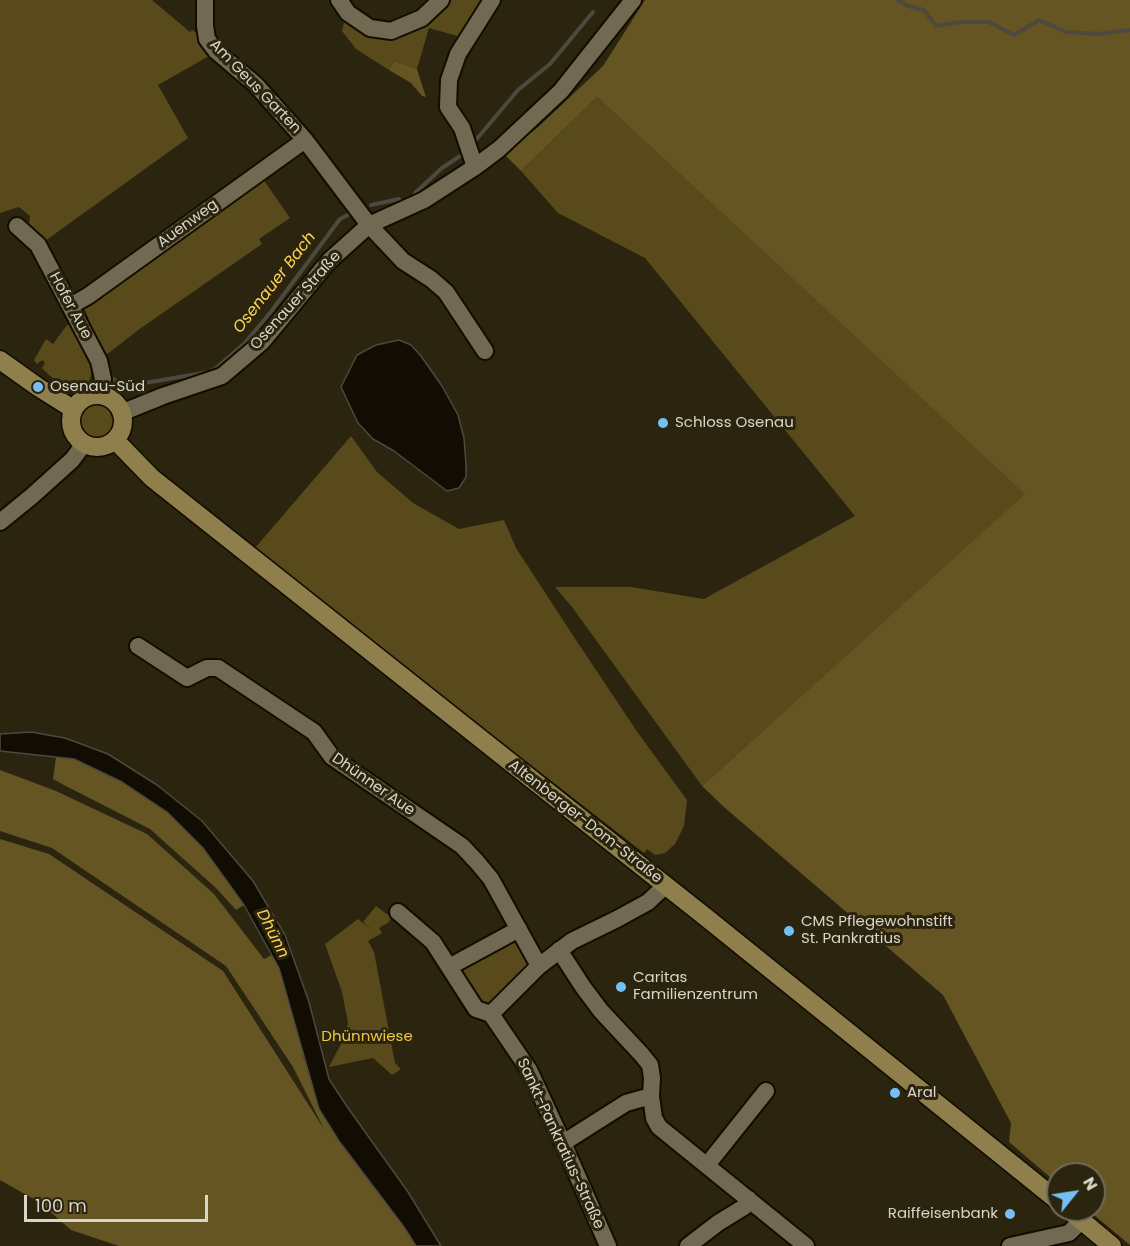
<!DOCTYPE html>
<html>
<head>
<meta charset="utf-8">
<style>
	body { margin:0 }
	#map { position:relative; width:1130px; height:1246px; overflow:hidden; background:#2b240f; font-family:Poppins,sans-serif }
	canvas { display:block }
	.north { position:absolute; left:1046px; top:1162px; width:60px; height:60px; box-sizing:border-box; background:#2b240f; border:2px solid #716b59; border-radius:50%; rotate:60deg; font-size:16px; font-weight:700; line-height:24px; text-align:center; color:#d9d5c8 }
	.north::after { content:''; display:block; margin:auto; width:21px; height:27px; background:#74c0f6; clip-path:polygon(50% 0,100% 100%,50% 72%,0 100%) }
	.scale { position:absolute; left:24px; top:1195px; width:184px; height:27px; box-sizing:border-box; border:3px solid #d9d5c8; border-top:0; padding-left:8px; font-size:18px; line-height:21px; white-space:nowrap; color:#d9d5c8; -webkit-text-stroke:4px #2b240f; paint-order:stroke }
</style>
</head>
<body>
<div id="map">
<canvas width="1130" height="1246"></canvas>
<div class="north">N</div>
<div class="scale">100 m</div>
</div>
<script>
const c = document.querySelector('canvas').getContext('2d');
c.lineJoin = 'round';
function fill(path, color) {
  c.fillStyle = color;
  c.fill(path, 'evenodd');
}
function shape(rows) {
  const path = new Path2D();
  for (const r of rows) {
    if (r.length === 3) {
      path.moveTo(r[0] + r[2], r[1]);
      path.arc(r[0], r[1], r[2], 0, 2 * Math.PI);
      continue;
    }
    path.moveTo(r[0], r[1]);
    for (let i = 2; i < r.length; i += 2) path.lineTo(r[i], r[i + 1]);
  }
  return path;
}
function strokePath(path, color, width, dash) {
  c.strokeStyle = color;
  c.lineWidth = width;
  c.lineCap = dash ? 'butt' : 'round';
  c.setLineDash(dash || []);
  c.stroke(path);
}
function label(font, color, halo, rows, align = 'center') {
  c.font = font + ' Poppins,sans-serif';
  c.lineWidth = 6;
  c.setLineDash([]);
  c.textBaseline = 'middle';
  c.strokeStyle = halo;
  c.fillStyle = color;
  for (const [text, x, y, turn = 0] of rows) {
    c.save();
    c.translate(x, y);
    c.rotate((+turn || 0) * Math.PI / 180);
    c.textAlign = isNaN(turn) ? turn : align;
    if (halo) c.strokeText(text, 0, 0);
    c.fillText(text, 0, 0);
    c.restore();
  }
}
fill(shape([
	[0,0,152,0,190,32,192,30,198,34,202,48,209,56,158,85,188,138,45,241,29,225,30,216,19,207,0,213],
	[449,0,485,0,464,38,429,28,417,69,395,61,389,70,356,49,342,31,346,15,367,31,427,21],
	[597,97,1026,494,702,786,572,607,555,587,631,587,704,599,855,516,645,258,558,213,521,171],
	[263,179,290,218,259,239,262,244,141,328,106,355,93,330,83,305],
	[67,325,70,325,73,327,88,354,91,369,91,376,89,381,82,387,73,390,66,388,49,375,42,368,45,363,42,360,37,364,34,360,46,339,53,344],
	[98,420,18],
	[351,436,377,472,413,503,459,529,504,520,516,548,574,637,638,733,687,800,684,826,675,844,665,853,655,855,647,849,644,853,384,651,255,548],
	[376,906,391,917,389,922,379,928,382,933,368,941,374,952,395,1063,401,1069,392,1075,373,1058,329,1067,345,1036,348,1023,342,992,325,944,358,919,373,931,363,922],
	[515,939,530,965,491,1005,481,1007,459,971,462,966]
]), '#584a1b');
fill(shape([
	[645,0,1130,0,1130,1245,1088,1210,1094,1210,1094,1174,1058,1174,1058,1184,1009,1142,1011,1123,943,995,724,807,702,786,1025,494,597,97,521,171,503,153,537,128,603,66],
	[395,61,417,69,426,97,422,96,411,83,389,70],
	[56,757,74,759,122,782,167,812,203,848,244,905,236,910,216,888,150,829,62,784,53,779],
	[0,770,56,791,147,834,214,894,264,959,272,955,279,968,296,1024,304,1059,319,1109,339,1141,404,1227,416,1246,119,1246,71,1230,39,1202,0,1180,0,839,49,854,223,971,324,1129,293,1067,226,966,52,848,0,831]
]), '#645522');
const water = shape([
	[399,340,411,345,421,356,442,386,458,415,464,438,466,465,466,477,459,488,447,491,394,451,373,439,358,423,341,387,357,355,376,345,399,340],
	[31,732,65,738,108,754,157,785,202,821,253,881,285,935,309,1002,329,1079,348,1108,408,1192,441,1246,416,1246,404,1227,339,1141,319,1109,279,968,244,905,203,848,167,812,122,782,74,759,0,751,0,734,31,732]
]);
fill(water, '#110d03');
strokePath(water, '#4d493e', 1.5);
strokePath(shape([
	[898,0,908,6,924,10,936,26,960,22,989,22,1014,35,1039,20,1066,32,1098,34,1130,30],
	[475,141,518,90,550,64,593,12],
	[415,193,442,168,460,156],
	[371,205,399,199],
	[110,377,120,383,133,385,209,372,216,368,244,344,270,313,340,219,352,213]
]), '#4d493e', 4);
const minor = shape([
	[205,0,205,26,207,39,216,51,256,85,305,140,369,225,403,261,431,279,446,292,485,351],
	[339,0,348,13,370,28,391,31,422,18,441,0],
	[475,167,462,128,448,107,449,80,458,54,492,0],
	[17,226,38,245,99,361,103,379,100,394],
	[70,306,88,296,305,140],
	[121,413,163,396,222,376,262,342,329,261,369,225,424,200,475,167,499,149,561,91,633,0],
	[0,522,32,496,72,460,84,444],
	[138,646,187,678,207,668,218,668,314,732,332,757,462,846,477,862,491,879,539,966],
	[398,912,433,942,449,967,519,929],
	[559,950,583,987,601,1011,642,1055,650,1065,652,1078,651,1096,654,1118,659,1127,806,1246],
	[449,967,476,1009,491,1014],
	[491,1014,529,1070,563,1143,608,1246],
	[491,1014,539,966,572,941,617,919,648,902,665,886],
	[563,1143,626,1103,651,1096],
	[707,1165,766,1091],
	[688,1246,718,1223,744,1207,749,1199],
	[1010,1246,1069,1233,1082,1220]
]);
const major = shape([
	[0,360,38,387,73,409],
	[97,421,26],
	[115,440,152,478,708,919,1058,1201],
	[1069,1210,1112,1246]
]);
strokePath(minor, '#130d00', 20);
strokePath(major, '#130d00', 21);
strokePath(minor, '#716952', 16);
strokePath(major, '#8f7f4d', 18);
for (const [x, y, r, color] of [
	[38,387,6,"#74c0f6"],
	[663,423,6,"#74c0f6"],
	[789,931,6,"#74c0f6"],
	[621,987,6,"#74c0f6"],
	[895,1093,6,"#74c0f6"],
	[1010,1214,6,"#74c0f6"]
]) {
  const dot = new Path2D();
  dot.arc(x, y, r, 0, 2 * Math.PI);
  c.fillStyle = color;
  c.fill(dot);
  strokePath(dot, '#2b240f', 2);
}
label('15px', '#d9d5c8', '#2b240f', [
	["Am Geus Garten",255,87,46],
	["Auenweg",188,224,-36],
	["Osenauer Straße",296,301,-48],
	["Hofer Aue",70,306,62],
	["Dhünner Aue",373,785,35],
	["Altenberger-Dom-Straße",585,822,38],
	["Sankt-Pankratius-Straße",560,1144,65]
]);
label('15px', '#d9d5c8', '#2b240f', [
	["Osenau-Süd",50,387],
	["Schloss Osenau",675,423],
	["CMS Pflegewohnstift",801,922],
	["St. Pankratius",801,939],
	["Caritas",633,978],
	["Familienzentrum",633,995],
	["Aral",907,1093],
	["Raiffeisenbank",998,1214,"right"]
], 'left');
label('15px', '#eec844', '#2b240f', [
	["Dhünnwiese",367,1037]
]);
label('italic 16px', '#fad452', '#2b240f', [
	["Osenauer Bach",275,283,-52],
	["Dhünn",272,934,63]
]);
</script>
</body>
</html>
